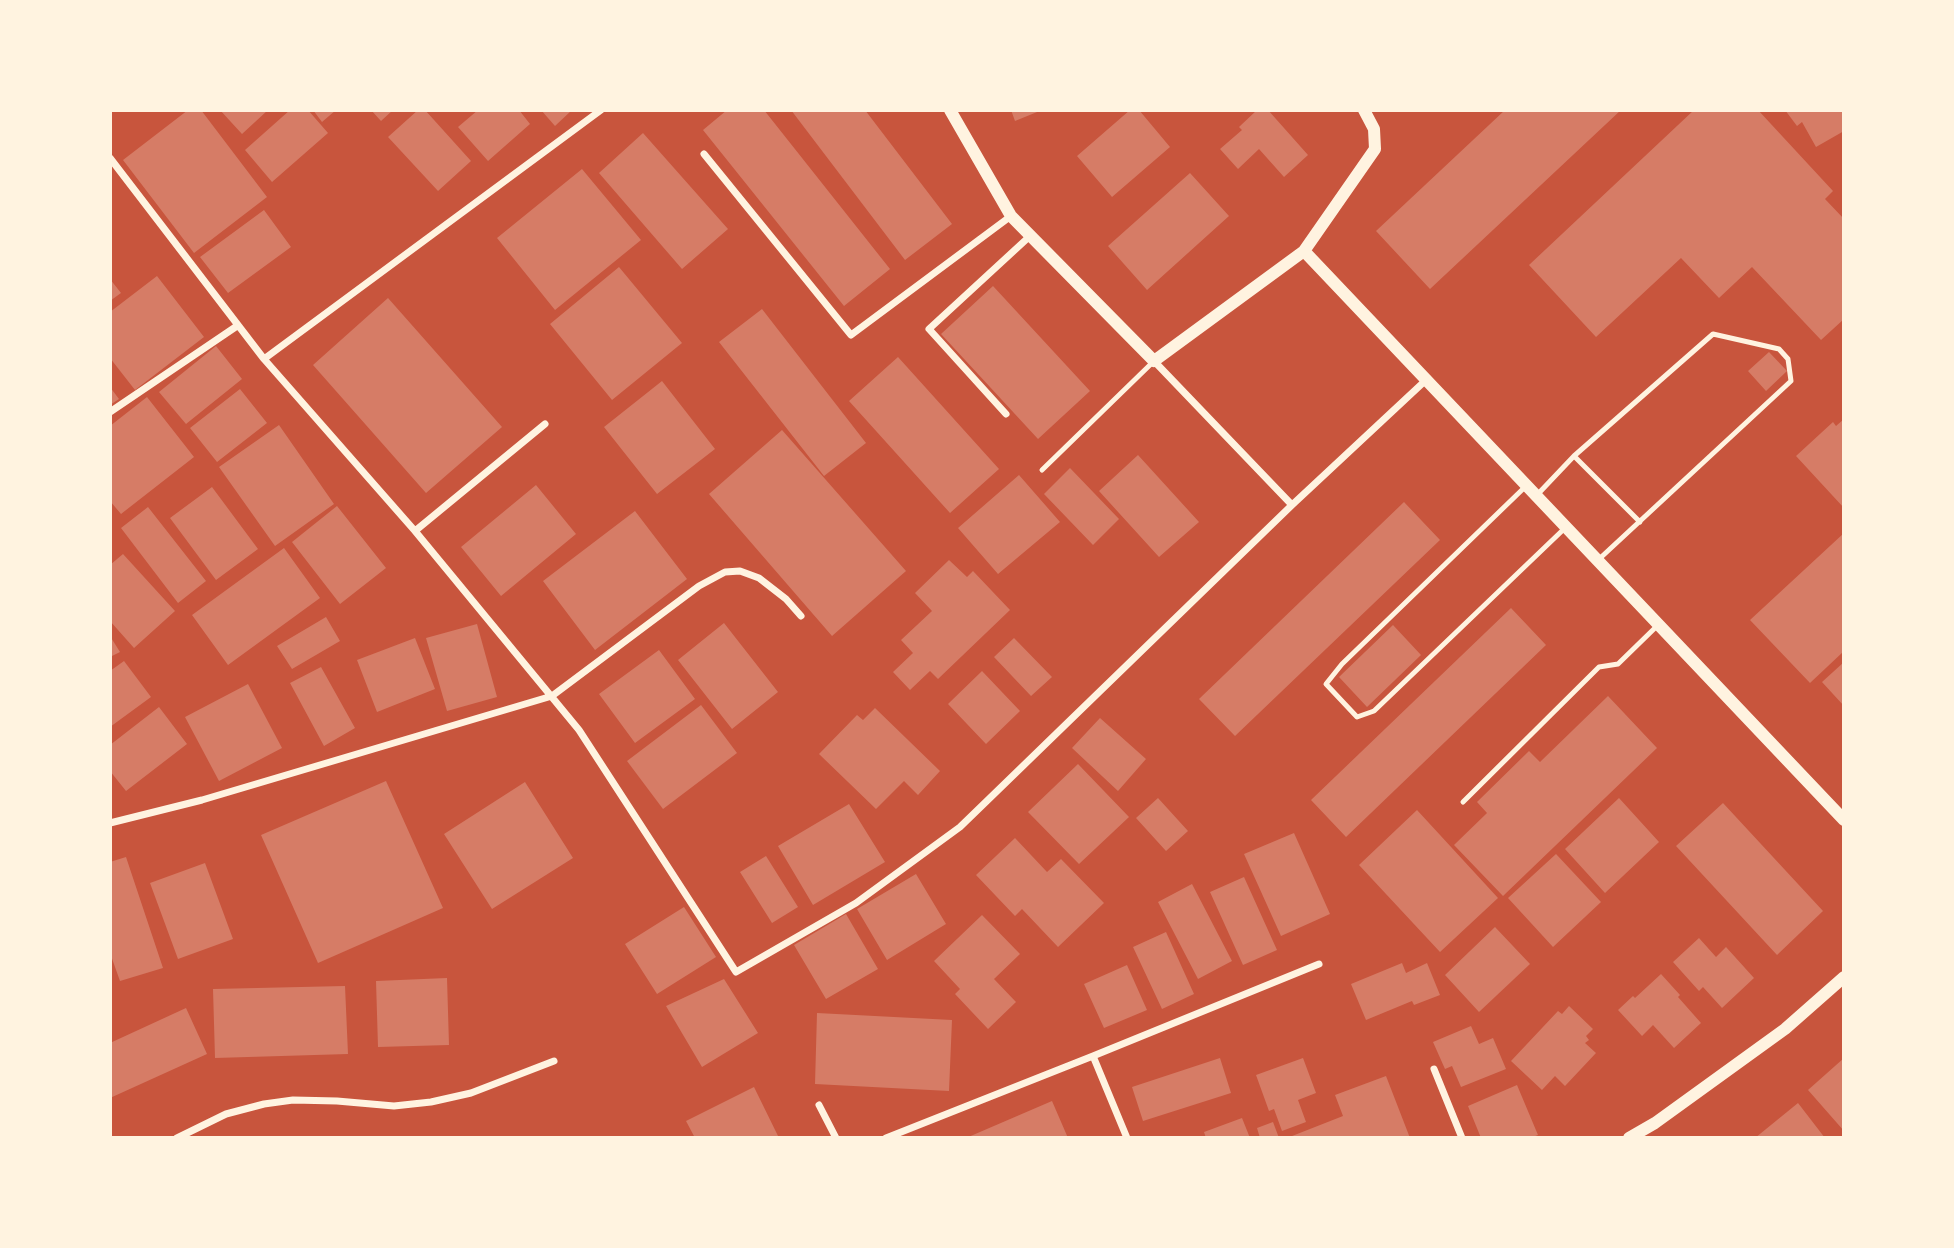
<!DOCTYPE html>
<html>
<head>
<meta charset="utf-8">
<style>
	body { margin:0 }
	#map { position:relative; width:1954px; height:1248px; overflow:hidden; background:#c8553d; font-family:"DejaVu Sans",sans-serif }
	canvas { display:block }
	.frame { position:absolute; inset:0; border:112px solid #fff3e0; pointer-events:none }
</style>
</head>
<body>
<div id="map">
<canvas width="1954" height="1248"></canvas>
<div class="frame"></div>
</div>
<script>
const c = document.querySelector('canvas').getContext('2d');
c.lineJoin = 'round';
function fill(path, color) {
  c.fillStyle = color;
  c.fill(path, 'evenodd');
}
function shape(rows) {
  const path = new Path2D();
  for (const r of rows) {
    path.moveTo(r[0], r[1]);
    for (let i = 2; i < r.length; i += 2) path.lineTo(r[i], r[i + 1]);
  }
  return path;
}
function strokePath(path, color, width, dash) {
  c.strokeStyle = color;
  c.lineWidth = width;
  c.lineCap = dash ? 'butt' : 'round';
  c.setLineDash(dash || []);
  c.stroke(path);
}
fill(shape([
	[188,110,201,110,267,197,194,253,123,160],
	[220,110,268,110,242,134],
	[290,110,308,110,328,133,272,182,245,150],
	[313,110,336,110,322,122],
	[371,110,393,110,381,121],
	[418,110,425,110,471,161,438,191,388,137],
	[478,110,519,110,530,124,488,161,458,127],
	[541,110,572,110,555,126],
	[727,110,764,110,890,269,844,306,703,130],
	[791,110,865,110,952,224,905,260],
	[1011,110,1042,110,1015,121],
	[1130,110,1139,110,1170,147,1112,197,1077,156],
	[1257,110,1268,110,1308,155,1284,177,1259,149,1238,169,1220,149,1242,130,1239,127],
	[1505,110,1621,110,1430,289,1376,231],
	[1694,110,1758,110,1833,191,1825,199,1844,219,1844,319,1821,340,1752,267,1719,298,1681,258,1596,337,1529,265],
	[1785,110,1844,110,1844,131,1816,147,1802,122,1797,126],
	[643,133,728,229,682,269,599,173],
	[582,169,641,240,555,310,497,238],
	[1190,173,1229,216,1147,290,1108,246],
	[264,210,291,247,228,293,200,257],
	[619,267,682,343,612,400,550,324],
	[157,276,204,337,135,390,110,358,110,312],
	[110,279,121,293,110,301],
	[993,286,1090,391,1038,439,941,334],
	[388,298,502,427,426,493,313,365],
	[762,309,866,443,824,476,719,342],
	[216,346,242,379,186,424,159,392],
	[1769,352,1787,371,1766,391,1748,371],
	[898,357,999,469,950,513,849,401],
	[662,381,715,449,657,494,604,427],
	[110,387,119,399,110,405],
	[240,389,267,423,217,462,190,428],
	[147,397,194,457,121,514,110,501,110,426],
	[1844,419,1844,508,1796,456,1833,422,1836,426],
	[279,425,334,504,275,546,219,467],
	[782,430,906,571,832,636,709,494],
	[1138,455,1199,522,1159,557,1099,491],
	[1070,468,1119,519,1093,545,1044,494],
	[1019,475,1060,522,998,574,958,528],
	[536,485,576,534,501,596,461,547],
	[212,487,258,549,216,580,170,518],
	[1404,502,1440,540,1235,736,1199,699],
	[337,506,386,568,340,604,292,542],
	[148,507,206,581,178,603,121,528],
	[635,511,687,579,595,650,543,581],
	[1844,533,1844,651,1810,683,1750,620],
	[284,548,320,598,228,665,192,615],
	[123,554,175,611,134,648,110,621,110,565],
	[949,560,967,577,973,571,1010,610,938,679,930,671,910,690,893,672,913,653,901,640,932,611,915,593],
	[1511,608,1546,645,1346,837,1311,800],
	[326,617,340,641,292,669,277,646],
	[724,623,778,692,732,729,678,660],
	[477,624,497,697,447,711,426,638],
	[1393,625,1421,655,1367,707,1339,677],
	[110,636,120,652,110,657],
	[415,638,435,689,377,712,357,660],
	[1014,638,1052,677,1031,696,994,657],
	[659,650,695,699,635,743,599,694],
	[124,661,151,697,110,727,110,671],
	[1844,662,1844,706,1822,682],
	[321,667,355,728,324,746,290,683],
	[982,671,1020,711,986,744,948,704],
	[248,684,282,748,219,781,185,717],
	[1608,696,1657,748,1503,896,1454,845,1487,813,1477,802,1529,751,1540,762],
	[701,705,737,753,663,809,627,761],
	[159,707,187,744,126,791,110,771,110,745],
	[875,708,940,771,918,795,904,781,876,809,819,754,857,715,863,720],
	[1100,718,1146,759,1118,791,1072,748],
	[1078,764,1129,817,1079,864,1028,812],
	[386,781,443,908,318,963,261,835],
	[525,782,573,858,492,909,444,834],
	[1158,798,1188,831,1166,851,1136,818],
	[1619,798,1659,842,1605,893,1565,849],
	[1723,803,1823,911,1777,955,1676,846],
	[849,804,885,862,813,905,778,846],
	[1417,810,1498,898,1440,952,1359,865],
	[1294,833,1330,914,1281,936,1244,854],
	[1015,838,1047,872,1061,859,1104,903,1058,947,1022,909,1015,916,976,875],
	[1556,854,1601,902,1553,947,1508,898],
	[766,856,798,907,772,923,740,872],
	[126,857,163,968,120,981,110,953,110,862],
	[205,863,233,939,178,959,150,883],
	[916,874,946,924,887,960,857,909],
	[1244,877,1277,950,1243,965,1210,892],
	[1192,884,1232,961,1198,979,1158,902],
	[684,907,716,957,657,994,625,944],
	[846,914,878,969,826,999,794,945],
	[982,915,1020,954,994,979,1016,1002,988,1029,955,994,960,989,934,961],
	[1495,927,1530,964,1479,1012,1445,975],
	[1166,932,1194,994,1162,1009,1133,947],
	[1699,938,1716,957,1726,947,1754,978,1722,1008,1703,987,1699,991,1673,962],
	[1402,963,1406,973,1427,963,1440,995,1414,1005,1412,1001,1366,1020,1351,984],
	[1127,965,1147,1010,1104,1028,1084,984],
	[1661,974,1680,995,1678,997,1701,1023,1674,1048,1653,1025,1642,1036,1618,1010,1633,996,1635,998],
	[447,978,449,1045,378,1047,376,981],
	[724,979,758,1033,702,1067,666,1006],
	[345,986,348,1054,215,1058,213,989],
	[1569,1006,1593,1029,1586,1036,1589,1040,1585,1043,1596,1053,1565,1086,1555,1076,1542,1090,1511,1061,1558,1011,1562,1014],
	[186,1008,207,1054,110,1098,110,1043],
	[817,1013,952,1020,949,1091,815,1084],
	[1471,1026,1479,1044,1493,1038,1506,1069,1461,1087,1452,1066,1445,1069,1433,1042],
	[1220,1058,1231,1093,1143,1121,1132,1087],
	[1303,1058,1316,1093,1298,1100,1306,1122,1282,1131,1274,1109,1269,1111,1256,1075],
	[1844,1058,1844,1131,1808,1090],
	[1386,1076,1410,1138,1287,1138,1343,1116,1335,1095],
	[1517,1085,1538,1135,1530,1138,1481,1138,1468,1106],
	[754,1087,779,1138,695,1138,686,1121],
	[1052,1101,1068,1138,966,1138],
	[1798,1103,1825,1138,1755,1138],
	[1242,1118,1250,1138,1206,1138,1204,1132],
	[1273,1122,1279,1138,1260,1138,1257,1128]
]), '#d67c66');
strokePath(shape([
	[1574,456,1640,522],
	[1042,470,1153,362],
	[1526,486,1342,664,1326,684,1357,717,1374,711,1565,528],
	[1537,495,1574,456,1713,334,1779,349,1788,359,1791,381,1597,561],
	[1463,802,1599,667,1618,664,1658,625]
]), '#fff3e0', 5);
strokePath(shape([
	[704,154,851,335,1011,216],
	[110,158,264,359,415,531,579,730,736,972,856,903,960,827,1292,505,1426,380],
	[264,359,601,110],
	[1154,361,1292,505],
	[110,412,237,326],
	[1006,414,929,329,1030,236],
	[415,531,545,424],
	[110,823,202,800,552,696,699,586,725,572,740,571,759,578,786,599,801,616],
	[1434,1069,1462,1138],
	[819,1105,836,1138],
	[177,1138,226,1114,264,1104,293,1100,337,1101,394,1106,431,1102,471,1093,554,1061],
	[886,1138,1093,1056],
	[1127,1138,1093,1056,1319,964]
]), '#fff3e0', 7);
strokePath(shape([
	[950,110,1011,216,1154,361,1304,251,1375,149,1374,129,1364,110],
	[1304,251,1844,820],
	[1629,1138,1655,1123,1785,1029,1844,977]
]), '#fff3e0', 12);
</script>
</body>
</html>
